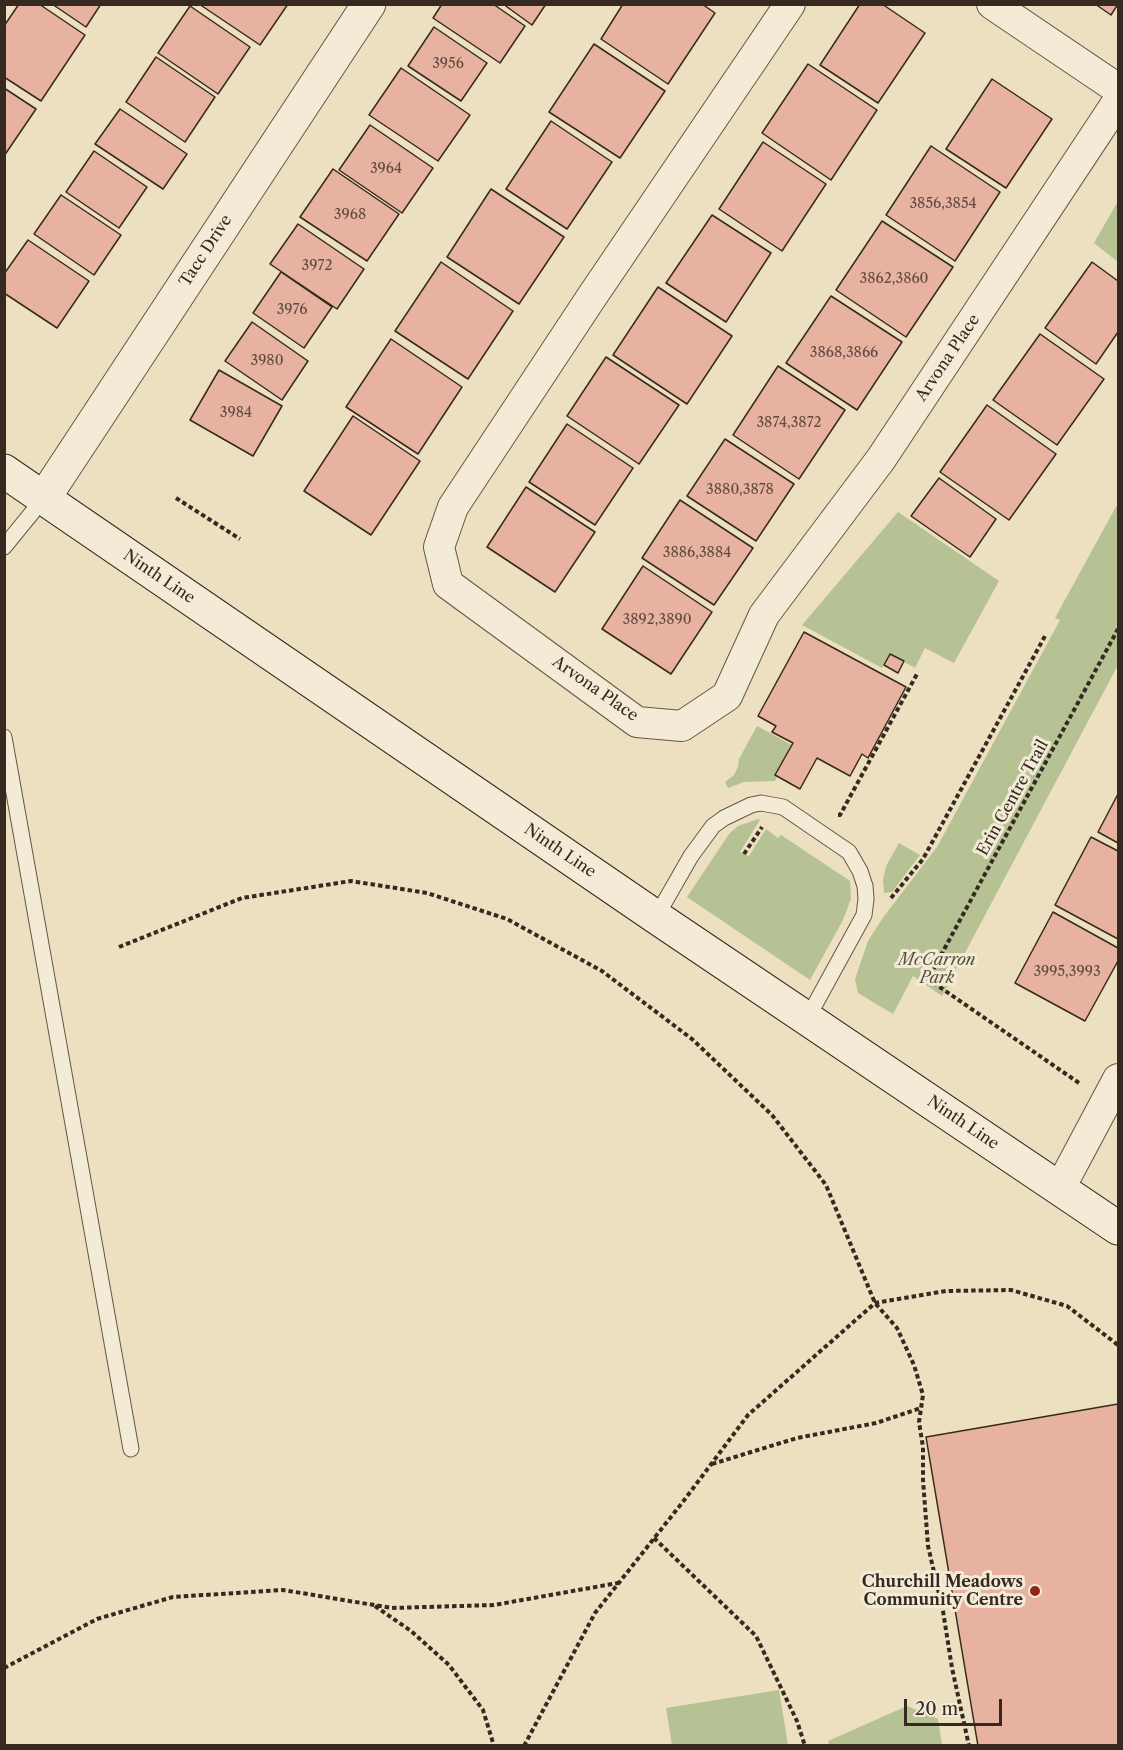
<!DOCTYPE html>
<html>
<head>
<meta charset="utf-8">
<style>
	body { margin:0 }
	#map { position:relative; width:1123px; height:1750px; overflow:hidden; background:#ece0c0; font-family:"Libre Caslon Text",serif }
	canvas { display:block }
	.frame { position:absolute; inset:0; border:6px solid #352920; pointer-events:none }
	.scale { position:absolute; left:904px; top:1699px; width:98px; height:27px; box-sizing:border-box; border:3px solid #352920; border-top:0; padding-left:8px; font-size:18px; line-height:21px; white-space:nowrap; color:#352920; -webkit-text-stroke:4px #f3ebd6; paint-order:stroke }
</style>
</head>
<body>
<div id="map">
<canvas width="1123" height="1750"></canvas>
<div class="frame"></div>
<div class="scale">20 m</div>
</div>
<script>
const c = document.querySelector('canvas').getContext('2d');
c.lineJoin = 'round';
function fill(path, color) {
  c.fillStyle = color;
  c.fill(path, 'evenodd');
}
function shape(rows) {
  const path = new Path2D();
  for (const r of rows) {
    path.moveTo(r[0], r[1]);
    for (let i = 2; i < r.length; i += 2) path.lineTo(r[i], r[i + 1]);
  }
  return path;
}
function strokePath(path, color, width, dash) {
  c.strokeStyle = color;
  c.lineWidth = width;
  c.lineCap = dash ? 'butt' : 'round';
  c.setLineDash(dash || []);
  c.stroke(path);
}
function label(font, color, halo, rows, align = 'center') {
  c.font = font + ' "Libre Caslon Text",serif';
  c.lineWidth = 6;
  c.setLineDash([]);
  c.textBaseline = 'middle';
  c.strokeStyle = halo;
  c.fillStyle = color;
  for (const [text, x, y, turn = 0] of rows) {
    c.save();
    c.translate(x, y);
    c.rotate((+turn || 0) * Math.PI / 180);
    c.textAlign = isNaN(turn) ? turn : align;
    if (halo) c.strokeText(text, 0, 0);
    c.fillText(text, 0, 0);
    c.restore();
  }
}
fill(shape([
	[1118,201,1118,262,1094,243],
	[1118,503,1118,665,942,996,913,976,893,1014,858,993,855,979,868,941,882,919,937,847,1060,620,1055,618],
	[898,512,999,581,954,663,925,648,915,668,890,654,882,668,802,625],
	[757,726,792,745,775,775,777,777,775,781,744,782,728,788,725,782,734,775,738,767,739,759],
	[758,819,760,820,740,852,749,856,766,829,778,838,781,835,850,881,851,899,843,920,810,980,687,897,729,834,738,826],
	[899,843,920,855,892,892,884,893,883,880,886,866],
	[779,1690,788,1745,672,1745,666,1708],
	[907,1706,938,1719,942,1745,829,1745,828,1741]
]), '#b6c293');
const building = shape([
	[19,4,39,4,85,35,41,101,4,77,4,26,19,4],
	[52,4,101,4,86,27,52,4],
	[199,4,288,4,260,45,199,4],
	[442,4,493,4,525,26,500,63,433,18,442,4],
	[503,4,546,4,532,25,503,4],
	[623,4,702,4,715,13,668,84,601,39,623,4],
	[860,4,882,4,925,33,878,103,820,65,860,4],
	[1095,4,1118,4,1111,15,1095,4],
	[190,6,250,47,218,94,158,53,190,6],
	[434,27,487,63,461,101,408,66,434,27],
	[594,44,665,91,620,158,549,112,594,44],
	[156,57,215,97,185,142,126,102,156,57],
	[808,64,877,110,831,180,762,133,808,64],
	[401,68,470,115,438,161,369,115,401,68],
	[992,79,1052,119,1006,188,946,149,992,79],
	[4,88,36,109,4,156,4,88],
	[120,109,187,154,163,189,95,144,120,109],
	[551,121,612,162,567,229,506,189,551,121],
	[370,125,433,168,402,213,339,170,370,125],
	[763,142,826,184,782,251,719,209,763,142],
	[931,146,1000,192,955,261,886,215,931,146],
	[94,151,147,187,119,228,66,192,94,151],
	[333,169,399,214,367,261,300,217,333,169],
	[491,189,564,237,519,304,447,257,491,189],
	[61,195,121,235,94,275,34,234,61,195],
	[712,215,771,253,726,322,666,283,712,215],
	[882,221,953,267,906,337,836,290,882,221],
	[298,224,364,269,337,309,270,264,298,224],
	[28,240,89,281,57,328,4,293,4,274,28,240],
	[441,262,513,311,468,379,395,331,441,262],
	[1092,262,1118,281,1118,332,1096,364,1045,328,1092,262],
	[281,272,332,307,304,348,253,313,281,272],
	[658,287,732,336,687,404,613,355,658,287],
	[831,296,902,342,857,410,786,363,831,296],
	[252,322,308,361,282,400,225,361,252,322],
	[1040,334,1104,379,1057,445,993,400,1040,334],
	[391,339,462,387,418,454,346,407,391,339],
	[606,357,679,405,639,464,567,416,606,357],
	[778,366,845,410,799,479,733,435,778,366],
	[219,370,282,406,253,456,190,420,219,370],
	[987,405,1056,454,1009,520,940,472,987,405],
	[353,416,420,461,371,535,304,491,353,416],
	[567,424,633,468,595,525,529,482,567,424],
	[725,439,794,484,756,541,687,496,725,439],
	[939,478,996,519,970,557,911,516,939,478],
	[526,487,595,532,555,592,487,547,526,487],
	[680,500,753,548,714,605,642,558,680,500],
	[643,566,712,612,671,674,602,629,643,566],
	[804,632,906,687,868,758,862,754,850,776,817,758,800,789,775,775,793,743,772,732,776,726,758,716,804,632],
	[890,654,904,661,898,673,884,665,890,654],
	[1118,794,1118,843,1098,832,1118,794],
	[1091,837,1118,851,1118,939,1055,905,1091,837],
	[1053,912,1118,948,1118,961,1085,1021,1015,983,1053,912],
	[1118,1404,1118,1746,978,1746,926,1437,1118,1404]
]);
fill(building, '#e7b2a0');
strokePath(building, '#352920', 1.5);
const service = shape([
	[4,547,44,498],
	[4,737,131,1449],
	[656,917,691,856,713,826,724,818,751,805,761,803,783,807,849,852,860,871,865,886,866,899,864,915,807,1019]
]);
const minor = shape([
	[790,4,591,298,453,507,439,547,448,584,637,722,682,726,727,696,764,615,881,459,1118,101],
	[992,4,1118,89],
	[1060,1188,1118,1079]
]);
const tertiary = shape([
	[44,498,369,4]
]);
const secondary = shape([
	[4,471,656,917,1118,1228]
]);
strokePath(service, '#635748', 17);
strokePath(minor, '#635748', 32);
strokePath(tertiary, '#635748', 35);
strokePath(secondary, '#352920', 35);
strokePath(shape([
	[176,498,240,539],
	[838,815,840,815,917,674],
	[744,854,762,827],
	[891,898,923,859,1045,636],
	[119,947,242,898,351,881,427,893,507,919,602,971,692,1039,772,1115,826,1185,875,1303,897,1328,914,1365,923,1395,919,1422,923,1447,923,1480,928,1546,943,1611,952,1668,969,1746],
	[1079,1083,928,979,1118,629],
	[712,1464,797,1438,876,1423,921,1408],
	[654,1538,756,1636,797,1721,805,1746],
	[375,1606,411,1631,449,1665,483,1710,494,1746],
	[4,1668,97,1619,173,1597,283,1590,392,1608,494,1605,618,1583],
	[524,1746,595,1613,682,1503,748,1415,875,1303,946,1291,1011,1290,1067,1306,1118,1345]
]), '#352920', 4, [4.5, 3]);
strokePath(service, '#f3ebd6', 15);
strokePath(minor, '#f3ebd6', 30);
strokePath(tertiary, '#f3ebd6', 33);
strokePath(secondary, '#f3ebd6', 33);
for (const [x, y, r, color] of [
	[1035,1591,6,"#8f2418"]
]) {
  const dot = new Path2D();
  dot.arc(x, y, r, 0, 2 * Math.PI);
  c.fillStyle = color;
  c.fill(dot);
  strokePath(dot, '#f3ebd6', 2);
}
label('14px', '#624b40', null, [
	["3956",448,64],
	["3964",386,169],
	["3856,3854",943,204],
	["3968",350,215],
	["3972",317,266],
	["3862,3860",894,279],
	["3976",292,310],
	["3868,3866",844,353],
	["3980",267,361],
	["3984",236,413],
	["3874,3872",789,423],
	["3880,3878",740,490],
	["3886,3884",697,553],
	["3892,3890",657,620],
	["3995,3993",1067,972]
]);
label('16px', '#352920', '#f3ebd6', [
	["Tacc Drive",206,251,-57],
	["Arvona Place",948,358,-56],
	["Ninth Line",159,577,34],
	["Arvona Place",595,689,35],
	["Erin Centre Trail",1013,798,-61],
	["Ninth Line",560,851,34],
	["Ninth Line",963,1123,34]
]);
label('italic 16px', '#554f3d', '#f3ebd6', [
	["McCarron",937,960],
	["Park",937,978]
]);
label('bold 16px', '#352920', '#f3ebd6', [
	["Churchill Meadows",1023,1582],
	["Community Centre",1023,1600]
], 'right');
</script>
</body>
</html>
